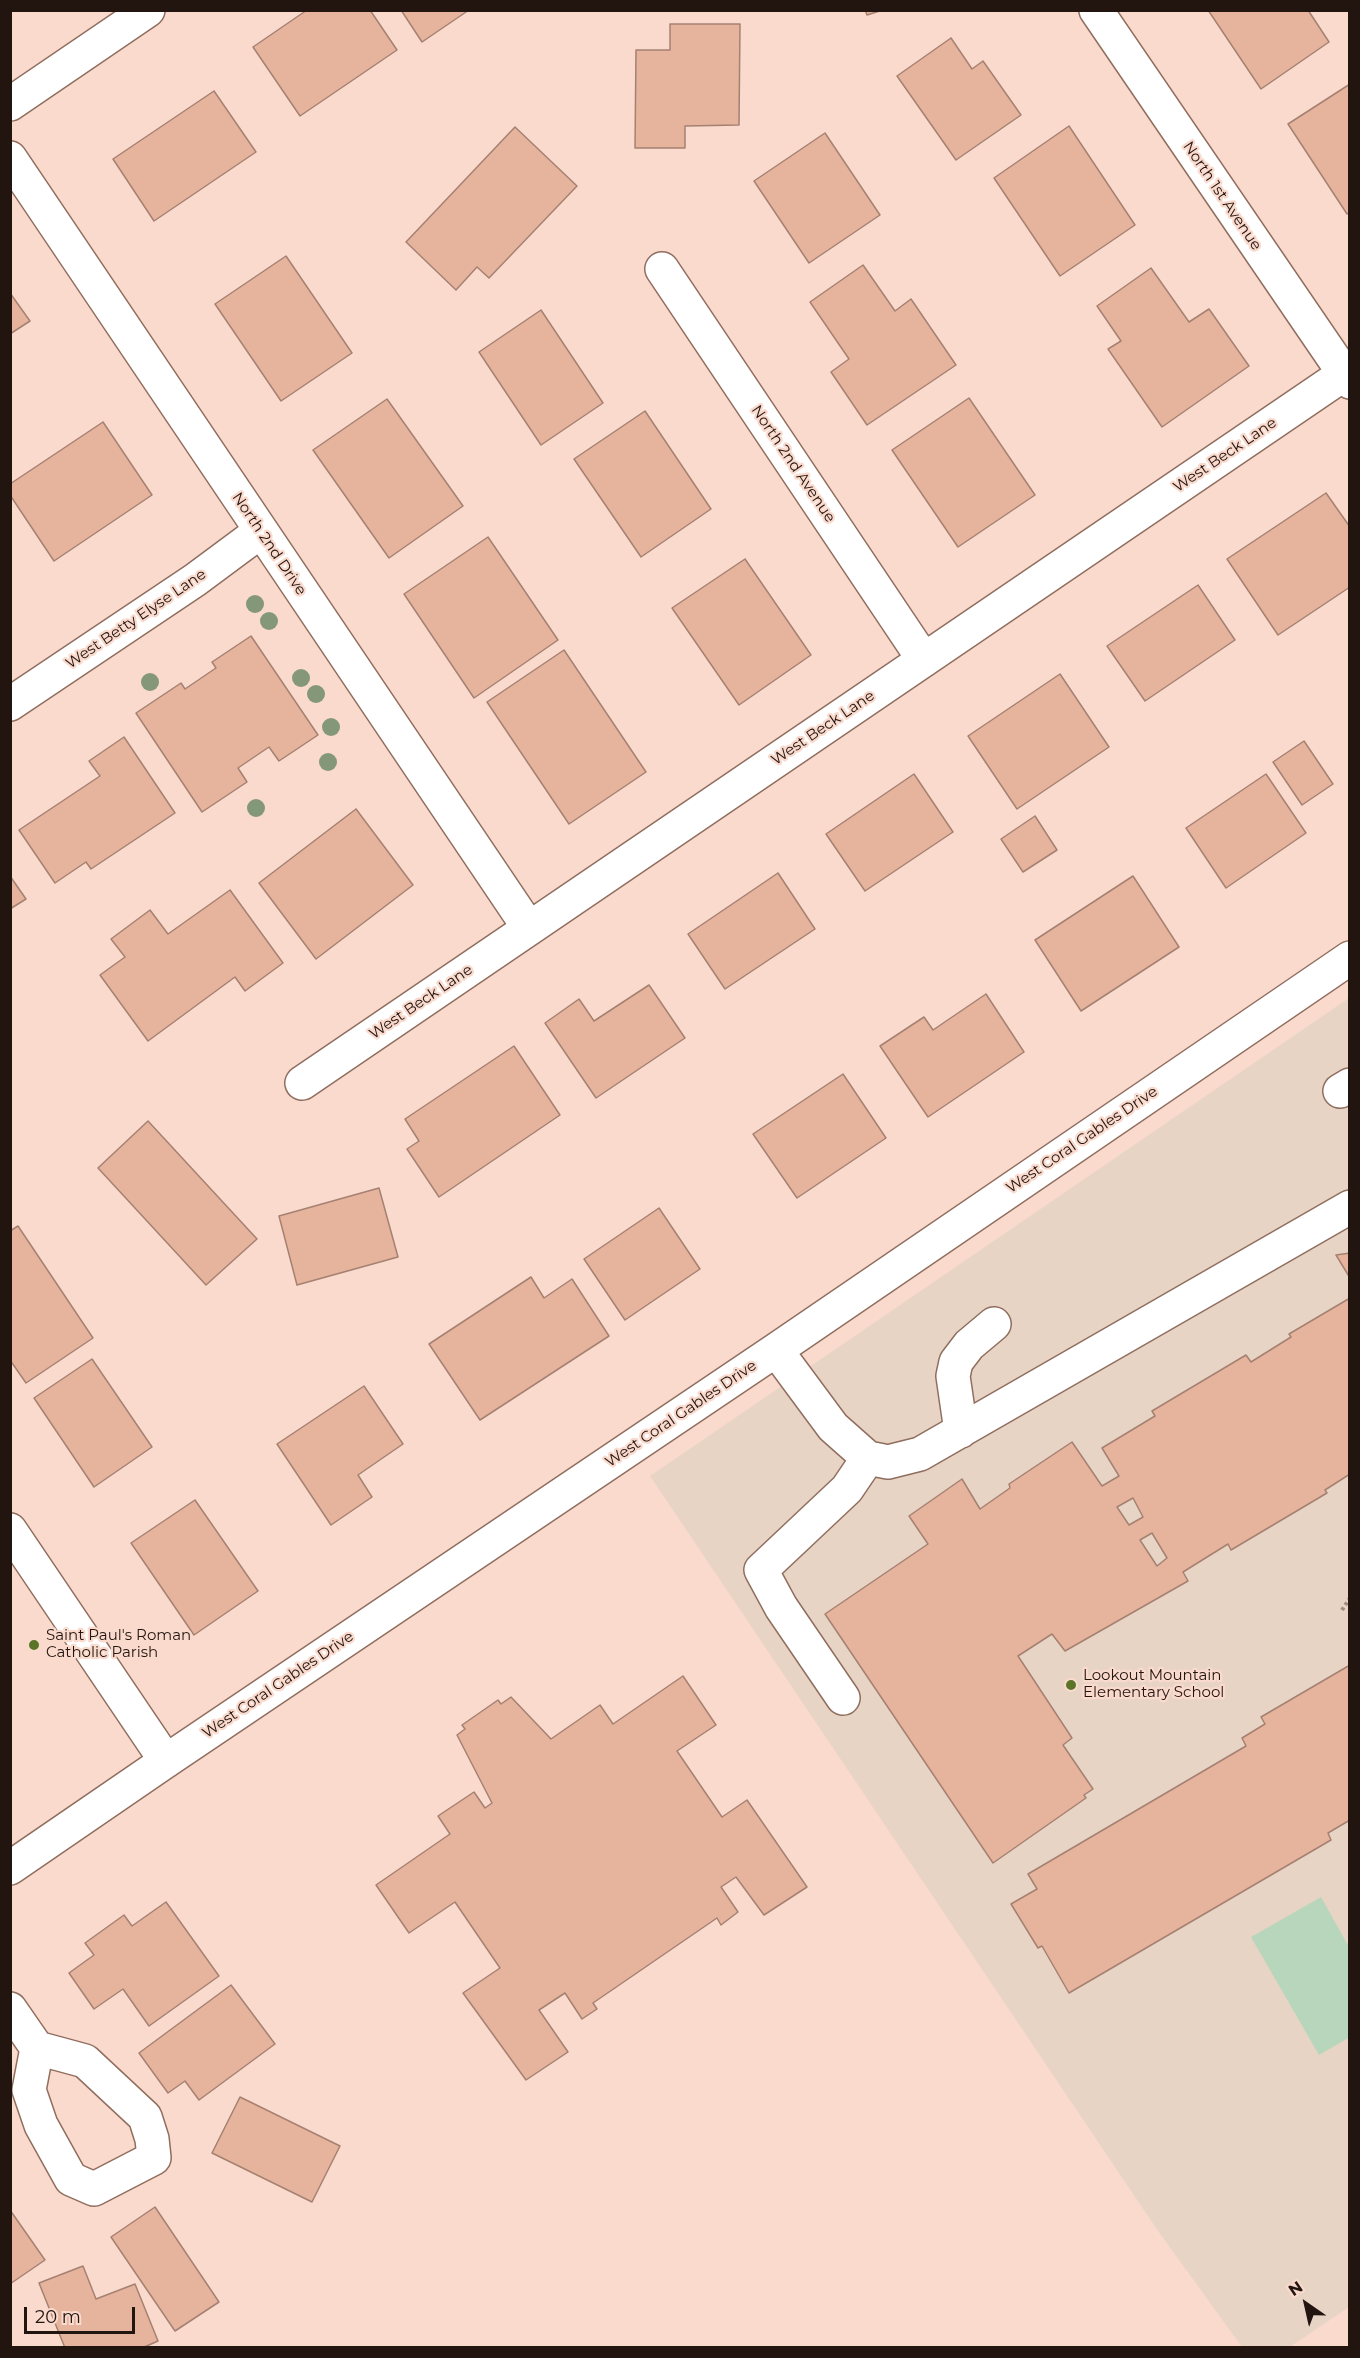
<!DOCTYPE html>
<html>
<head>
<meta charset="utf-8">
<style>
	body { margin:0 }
	#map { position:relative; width:1360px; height:2358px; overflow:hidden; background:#fadacd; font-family:Montserrat,sans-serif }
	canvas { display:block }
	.frame { position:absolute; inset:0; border:12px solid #22140f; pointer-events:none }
	.north { position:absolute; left:1276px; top:2274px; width:60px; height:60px; -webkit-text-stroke:4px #fadacd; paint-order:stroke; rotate:326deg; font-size:16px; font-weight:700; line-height:24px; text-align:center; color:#22140f }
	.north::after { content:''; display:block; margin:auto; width:21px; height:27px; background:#22140f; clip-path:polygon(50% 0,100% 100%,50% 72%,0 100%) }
	.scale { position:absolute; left:24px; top:2307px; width:111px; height:27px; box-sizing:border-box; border:3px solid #22140f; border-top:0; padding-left:8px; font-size:18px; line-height:21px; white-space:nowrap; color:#22140f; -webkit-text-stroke:4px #fadacd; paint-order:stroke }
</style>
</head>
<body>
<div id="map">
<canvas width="1360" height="2358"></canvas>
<div class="frame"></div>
<div class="north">N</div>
<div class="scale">20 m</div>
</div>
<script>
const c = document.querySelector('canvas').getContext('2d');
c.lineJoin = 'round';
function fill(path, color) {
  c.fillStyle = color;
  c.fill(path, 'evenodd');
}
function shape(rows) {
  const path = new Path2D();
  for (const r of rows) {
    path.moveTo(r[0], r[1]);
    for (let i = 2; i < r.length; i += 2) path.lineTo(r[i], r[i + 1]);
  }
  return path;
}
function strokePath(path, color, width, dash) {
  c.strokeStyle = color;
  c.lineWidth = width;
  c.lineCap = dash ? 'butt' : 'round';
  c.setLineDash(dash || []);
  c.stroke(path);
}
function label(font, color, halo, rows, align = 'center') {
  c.font = font + ' Montserrat,sans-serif';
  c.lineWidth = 4.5;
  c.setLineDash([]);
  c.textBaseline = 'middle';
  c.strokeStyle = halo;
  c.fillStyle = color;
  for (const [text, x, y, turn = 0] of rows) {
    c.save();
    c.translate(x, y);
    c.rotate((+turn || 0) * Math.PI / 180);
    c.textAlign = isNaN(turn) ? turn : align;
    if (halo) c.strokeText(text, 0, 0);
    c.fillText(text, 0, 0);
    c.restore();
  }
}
fill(shape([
	[1349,998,1349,2307,1290,2347,1242,2347,1158,2231,650,1476]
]), '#e8d4c5');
fill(shape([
	[1321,1897,1349,1947,1350,2037,1319,2055,1251,1937]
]), '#b7d6bb');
const building = shape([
	[307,10,370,10,397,50,300,116,253,47,307,10],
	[401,10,469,10,422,42,401,10],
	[865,10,883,10,867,15,865,10],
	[1208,10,1308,10,1329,42,1261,89,1208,10],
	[670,24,740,24,739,125,685,126,685,148,635,148,636,50,670,50,670,24],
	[951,38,972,69,983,61,1021,115,956,160,897,76,951,38],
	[1350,84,1350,212,1347,214,1288,124,1350,84],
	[214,91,256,152,154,221,113,159,214,91],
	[1069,126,1135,225,1060,276,994,178,1069,126],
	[515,127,577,186,489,278,477,267,456,290,406,242,515,127],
	[825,133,880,215,809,263,754,181,825,133],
	[286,256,352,353,281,401,215,304,286,256],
	[863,265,895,311,911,299,956,365,867,425,831,372,849,359,810,302,863,265],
	[1151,268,1189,322,1209,309,1249,366,1162,427,1108,349,1121,341,1097,306,1151,268],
	[10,293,30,321,10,334,10,293],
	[541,310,603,403,541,445,479,352,541,310],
	[969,398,1035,495,958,547,892,450,969,398],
	[387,399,463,506,389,558,313,450,387,399],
	[645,411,711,509,641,557,574,459,645,411],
	[103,422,152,495,54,561,10,495,10,484,103,422],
	[1326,493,1350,527,1350,587,1278,635,1227,559,1326,493],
	[488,537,558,640,474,698,404,594,488,537],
	[745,559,811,655,739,705,672,608,745,559],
	[1198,585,1235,640,1145,701,1107,646,1198,585],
	[251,636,318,735,279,761,269,747,238,768,247,782,202,812,136,713,181,683,185,689,216,668,212,662,251,636],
	[564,650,646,772,569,824,487,702,564,650],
	[1060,674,1109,747,1017,809,968,736,1060,674],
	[124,737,175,813,91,869,86,862,55,883,19,830,100,776,89,761,124,737],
	[1304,741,1333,784,1302,805,1273,762,1304,741],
	[914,774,953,832,865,891,826,834,914,774],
	[1266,774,1306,833,1226,888,1186,828,1266,774],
	[356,809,413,885,316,959,259,883,356,809],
	[1035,816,1057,850,1023,872,1001,839,1035,816],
	[778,873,815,929,725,989,688,934,778,873],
	[10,876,26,899,10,909,10,876],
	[1133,876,1179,947,1081,1011,1035,940,1133,876],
	[230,890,283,963,245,991,235,977,148,1041,100,975,125,957,111,939,150,910,168,934,230,890],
	[649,985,685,1038,596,1098,545,1023,579,999,594,1021,649,985],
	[986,994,1024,1052,928,1117,880,1046,924,1017,933,1030,986,994],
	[514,1046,560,1115,439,1197,407,1149,419,1141,405,1119,514,1046],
	[843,1074,886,1138,797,1198,753,1134,843,1074],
	[148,1121,257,1239,206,1285,98,1168,148,1121],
	[379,1188,398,1257,297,1285,279,1216,379,1188],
	[659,1208,700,1269,625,1320,584,1259,659,1208],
	[18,1226,93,1338,26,1383,10,1360,10,1231,18,1226],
	[1350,1253,1350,1278,1336,1255,1350,1253],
	[531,1277,544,1298,572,1279,609,1336,480,1420,429,1344,531,1277],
	[1350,1298,1350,1474,1325,1490,1327,1493,1231,1550,1228,1544,1183,1572,1188,1581,1065,1651,1052,1634,1018,1656,1072,1738,1063,1745,1093,1789,1084,1795,1086,1798,993,1863,825,1614,928,1544,909,1516,962,1479,980,1509,1010,1488,1009,1484,1072,1442,1102,1486,1119,1476,1102,1448,1155,1416,1152,1411,1246,1355,1251,1362,1291,1337,1289,1334,1350,1298],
	[1133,1498,1143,1517,1129,1525,1117,1507,1133,1498],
	[1152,1533,1167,1558,1157,1566,1140,1540,1152,1533],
	[92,1359,152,1447,94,1487,34,1398,92,1359],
	[364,1386,403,1444,358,1475,372,1497,331,1525,277,1444,364,1386],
	[195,1500,258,1591,194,1635,131,1543,195,1500],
	[1350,1665,1350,1820,1328,1833,1331,1840,1069,1993,1042,1946,1038,1948,1011,1904,1037,1889,1028,1874,1246,1746,1242,1738,1265,1724,1261,1717,1350,1665],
	[683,1676,716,1725,677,1751,722,1817,747,1800,807,1887,764,1915,736,1877,721,1887,738,1912,721,1925,717,1918,593,2003,597,2009,582,2019,565,1993,539,2010,568,2052,526,2080,463,1993,500,1968,455,1902,409,1933,376,1885,450,1834,438,1816,474,1792,485,1808,492,1803,457,1735,465,1729,462,1725,498,1700,501,1704,511,1697,551,1739,600,1705,613,1724,683,1676],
	[166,1902,219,1976,149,2026,123,1989,94,2009,69,1973,94,1955,85,1943,124,1915,132,1926,166,1902],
	[231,1985,275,2044,199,2100,185,2081,168,2093,139,2053,231,1985],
	[240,2097,340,2146,312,2202,212,2153,240,2097],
	[155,2207,219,2302,175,2331,111,2237,155,2207],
	[10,2210,45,2260,10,2284,10,2210],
	[83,2266,96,2299,135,2284,158,2341,142,2348,65,2348,39,2283,83,2266]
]);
fill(building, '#e6b39d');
strokePath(building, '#a58172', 1.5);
const minor = shape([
	[1096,10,1350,382],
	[10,104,148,10],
	[10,158,529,928],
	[662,269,924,660],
	[10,704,195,580,261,531],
	[302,1083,1344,374],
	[1340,1091,1350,1085],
	[776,1350,833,1427,868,1458,888,1462,920,1454,1350,1207],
	[961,1431,953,1376,956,1362,969,1345,994,1324],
	[10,1530,166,1761],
	[843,1698,781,1607,761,1570,847,1489,868,1458],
	[10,1868,166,1761,776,1350,1350,958],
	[10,2009,37,2048,85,2061,145,2117,152,2139,154,2158,94,2189,71,2179,41,2125,29,2090,37,2048]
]);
strokePath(minor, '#906e5f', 36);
strokePath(shape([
	[1342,1610,1350,1598]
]), '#a28980', 4, [3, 3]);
strokePath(minor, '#fff', 33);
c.fillStyle = '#849778';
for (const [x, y] of [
	[255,604],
	[269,621],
	[301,678],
	[150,682],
	[316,694],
	[331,727],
	[328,762],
	[256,808]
]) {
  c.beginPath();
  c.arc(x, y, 9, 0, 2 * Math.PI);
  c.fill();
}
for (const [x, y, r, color] of [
	[34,1645,6,"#5b7528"],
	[1071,1685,6,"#5b7528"]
]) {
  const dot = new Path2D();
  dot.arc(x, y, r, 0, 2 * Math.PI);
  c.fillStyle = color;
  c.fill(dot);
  strokePath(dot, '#fadacd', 2);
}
label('15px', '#22140f', '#fadacd', [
	["North 1st Avenue",1222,196,56],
	["West Beck Lane",1225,455,-34],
	["North 2nd Avenue",793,464,56],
	["North 2nd Drive",269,544,56],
	["West Betty Elyse Lane",136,619,-34],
	["West Beck Lane",823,728,-34],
	["West Beck Lane",421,1002,-34],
	["West Coral Gables Drive",1082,1140,-34],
	["West Coral Gables Drive",681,1414,-34],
	["West Coral Gables Drive",278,1685,-34]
]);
label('15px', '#22140f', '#fadacd', [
	["Saint Paul's Roman",46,1636],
	["Catholic Parish",46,1653],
	["Lookout Mountain",1083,1676],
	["Elementary School",1083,1693]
], 'left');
</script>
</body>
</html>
